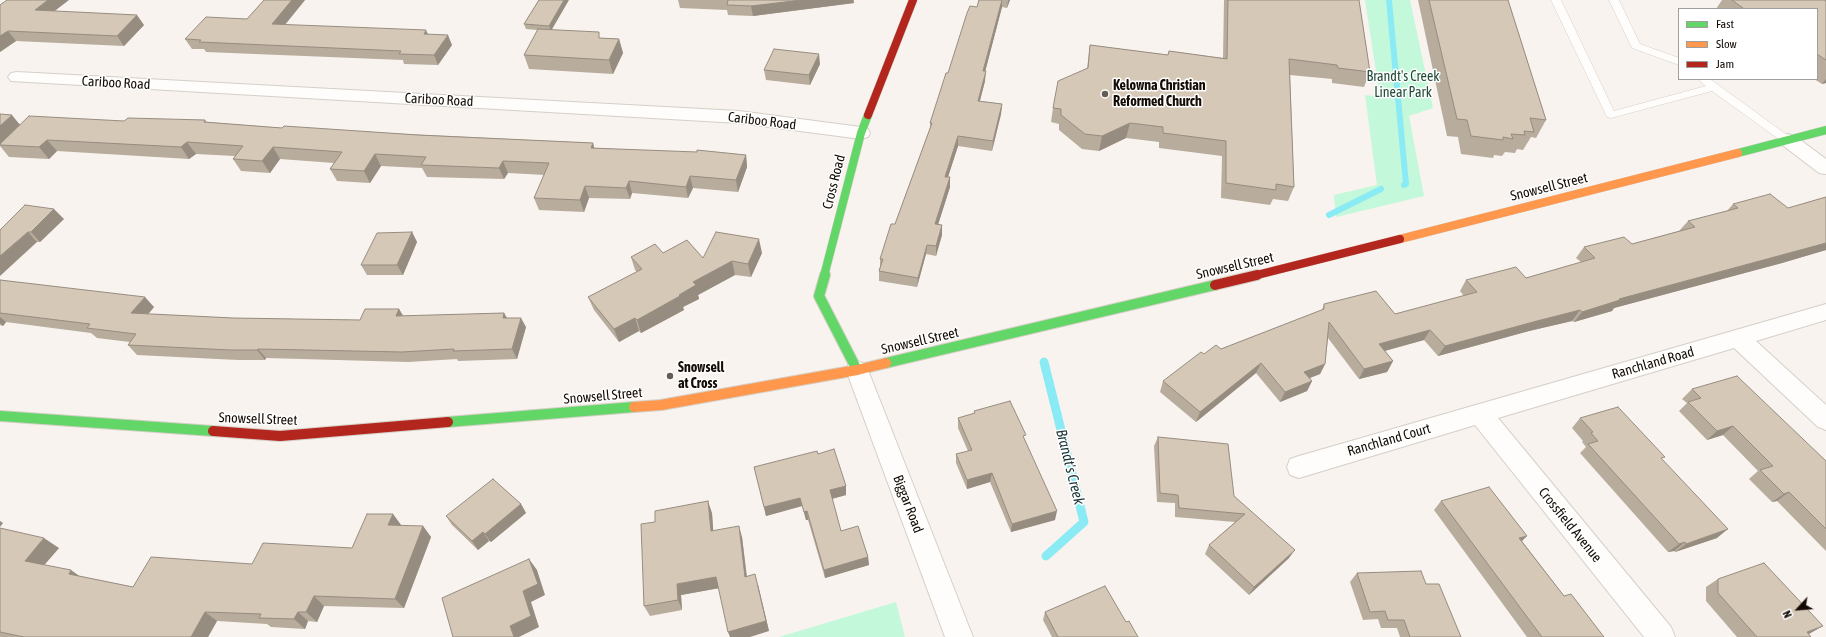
<!DOCTYPE html>
<html>
<head>
<meta charset="utf-8">
<style>
	body { margin:0 }
	#map { position:relative; width:1826px; height:637px; overflow:hidden; background:#f8f3ee; font-family:"Asap Condensed",sans-serif }
	canvas { display:block }
	.legend { position:absolute; left:1678px; top:8px; width:140px; height:72px; box-sizing:border-box; background:#fff; border:1px solid #a19e9b; margin:0; padding:5px 7px; list-style:none; font-size:12px; color:#140c04 }
	.legend li { display:flex; align-items:center; gap:8px; height:20px }
	.legend b { width:20px; border:1px solid #a19e9b }
	.north { position:absolute; left:1778px; top:589px; width:40px; height:40px; -webkit-text-stroke:3px #fff; paint-order:stroke; rotate:244deg; font-size:11px; font-weight:700; line-height:16px; text-align:center; color:#140c04 }
	.north::after { content:''; display:block; margin:auto; width:14px; height:18px; background:#140c04; clip-path:polygon(50% 0,100% 100%,50% 72%,0 100%) }
</style>
</head>
<body>
<div id="map">
<canvas width="1826" height="637"></canvas>
<ul class="legend">
<li><b style="height:5px;background:#63d668"></b>Fast</li>
<li><b style="height:5px;background:#ff974d"></b>Slow</li>
<li><b style="height:5px;background:#b3261e"></b>Jam</li>
</ul>
<div class="north">N</div>
</div>
<script>
const c = document.querySelector('canvas').getContext('2d');
c.lineJoin = 'round';
function fill(path, color) {
  c.fillStyle = color;
  c.fill(path, 'evenodd');
}
function shape(rows) {
  const path = new Path2D();
  for (const r of rows) {
    path.moveTo(r[0], r[1]);
    for (let i = 2; i < r.length; i += 2) path.lineTo(r[i], r[i + 1]);
  }
  return path;
}
function strokePath(path, color, width, dash) {
  c.strokeStyle = color;
  c.lineWidth = width;
  c.lineCap = dash ? 'butt' : 'round';
  c.setLineDash(dash || []);
  c.stroke(path);
}
function label(font, color, halo, rows, align = 'center') {
  c.font = font + ' "Asap Condensed",sans-serif';
  c.lineWidth = 3;
  c.setLineDash([]);
  c.textBaseline = 'middle';
  c.strokeStyle = halo;
  c.fillStyle = color;
  for (const [text, x, y, turn = 0] of rows) {
    c.save();
    c.translate(x, y);
    c.rotate((+turn || 0) * Math.PI / 180);
    c.textAlign = isNaN(turn) ? turn : align;
    if (halo) c.strokeText(text, 0, 0);
    c.fillText(text, 0, 0);
    c.restore();
  }
}
fill(shape([
	[1365,0,1410,0,1433,108,1409,116,1424,196,1336,217,1334,195,1377,185,1365,95,1380,97],
	[896,602,905,637,779,637]
]), '#c3f8da');
strokePath(shape([
	[1389,0,1406,184,1404,185],
	[1329,215,1381,189]
]), '#8bebf5', 6);
strokePath(shape([
	[1044,362,1084,522,1046,556]
]), '#8bebf5', 9);
const lane = shape([
	[1551,0,1561,0,1614,111,1706,86,1698,79,1710,79,1794,140,1792,143,1784,143,1712,91,1611,118,1607,117,1551,0],
	[1609,0,1619,0,1640,44,1679,58,1679,65,1632,48,1609,0]
]);
const street = shape([
	[17,72,739,111,861,127,868,129,870,133,868,137,861,139,739,123,11,81,8,77,11,73,17,72],
	[1788,134,1795,136,1826,159,1826,174,1819,173,1781,144,1779,140,1781,136,1788,134],
	[1826,304,1826,320,1756,341,1826,405,1826,430,1818,427,1734,348,1498,418,1671,627,1675,637,1644,637,1475,425,1299,478,1290,475,1287,467,1290,459,1299,456,1826,304],
	[857,361,865,364,868,370,973,637,945,637,846,370,849,364,857,361]
]);
const fastFar1 = shape([
	[1738,153,1826,130],
	[824,276,861,133,868,115]
]);
const fast = shape([
	[825,275,819,296,857,370],
	[886,363,1215,285],
	[0,416,213,431],
	[448,422,634,407]
]);
const slowFar1 = shape([
	[1400,239,1738,153]
]);
const slow = shape([
	[634,407,661,405,857,370,886,363]
]);
const jamFar1 = shape([
	[868,115,913,0],
	[1253,276,1400,239]
]);
const jam = shape([
	[1215,285,1257,275],
	[213,431,280,436,448,422]
]);
strokePath(lane, '#d5cfc7', 1);
strokePath(street, '#d5cfc7', 2);
strokePath(fastFar1, '#d5cfc7', 9);
strokePath(fast, '#d5cfc7', 12);
strokePath(slowFar1, '#d5cfc7', 9);
strokePath(slow, '#d5cfc7', 12);
strokePath(jamFar1, '#d5cfc7', 9);
strokePath(jam, '#d5cfc7', 12);
fill(lane, '#fefdfc');
fill(street, '#fefdfc');
strokePath(fastFar1, '#63d668', 8);
strokePath(fast, '#63d668', 10);
strokePath(slowFar1, '#ff974d', 8);
strokePath(slow, '#ff974d', 10);
strokePath(jamFar1, '#b3261e', 8);
strokePath(jam, '#b3261e', 10);
fill(shape([
	[264,0,305,0,285,25,428,35,452,45,438,65,404,64,403,60,206,52,204,49,192,49,185,39,247,19],
	[539,0,551,30,601,38,619,39,623,53,613,74,529,69,524,55,538,30,526,29,524,24],
	[678,0,854,0,854,3,753,16,728,15,727,10,680,8],
	[979,0,1010,0,1007,8,1002,7,985,71,985,81,980,101,1002,104,1001,114,992,151,958,146,948,177,950,177,950,187,938,225,942,225,942,235,936,256,926,254,917,287,879,281,879,271,880,267,880,259,895,224,930,128,930,123,948,73,977,7],
	[1224,0,1359,0,1370,72,1364,87,1332,83,1332,79,1290,75,1294,187,1288,201,1273,199,1270,205,1221,198,1222,156,1159,148,1159,142,1126,138,1099,151,1082,149,1059,130,1059,124,1051,122,1053,108,1087,69,1090,45,1168,55,1169,51,1223,58],
	[1418,0,1508,0,1546,120,1536,138,1531,137,1523,150,1517,149,1515,153,1505,152,1502,156,1494,155,1493,158,1461,154,1458,137,1447,136],
	[1722,0,1824,0,1826,1,1826,83,1822,84,1814,79,1817,79,1817,9,1716,9],
	[0,5,54,11,144,25,124,46,16,41,0,52],
	[820,64,810,85,766,80,764,70],
	[0,114,20,124,124,121,205,120,207,122,282,128,593,143,594,148,746,155,747,167,738,192,693,188,688,198,632,193,630,199,589,198,584,212,539,210,534,198,545,175,508,173,504,179,427,177,422,168,381,166,370,183,337,181,330,169,334,163,280,159,270,173,241,171,233,159,235,156,196,154,189,159,57,151,49,159,9,157,0,146],
	[1826,197,1826,250,1782,263,1614,308,1612,311,1574,322,1572,321,1529,331,1438,356,1424,340,1385,351,1393,361,1387,372,1359,379,1328,338,1325,364,1320,374,1310,378,1312,381,1307,391,1280,402,1256,373,1196,422,1160,392,1163,381,1204,354,1221,349,1322,310,1324,304,1395,314,1464,296,1460,291,1466,280,1526,278,1581,262,1576,258,1584,247,1632,244,1679,231,1688,221,1727,211,1733,204,1788,208],
	[64,219,40,242,37,242,0,230],
	[412,232,417,242,403,275,367,275,361,265],
	[663,253,703,258,762,253,751,277,735,275,698,295,699,299,683,307,684,310,641,333,639,331,619,342,594,310,588,297,637,272,635,270,631,257],
	[0,280,154,307,148,314,233,318,360,320,399,309,403,316,504,313,507,318,526,327,517,359,458,361,457,359,408,362,266,358,265,360,238,360,137,355,128,345,130,342,97,338,91,333,6,322,3,326,0,325],
	[1692,389,1826,461,1826,551,1777,501,1772,502,1749,479,1758,471,1723,435,1707,440,1679,411,1687,403,1682,399],
	[974,411,1025,440,1055,520,1011,532,990,482,967,489,956,463,956,454,968,451,958,428,958,418,974,414],
	[1580,418,1662,459,1717,538,1675,552,1674,551,1668,552,1580,453,1586,447,1582,442,1583,441,1572,428],
	[1158,437,1234,496,1289,558,1249,595,1205,554,1209,545,1235,522,1175,517,1175,503,1157,502,1154,446],
	[818,454,846,486,846,495,832,499,841,531,868,557,869,565,825,578,808,520,806,520,802,506,766,516,754,467],
	[1441,501,1522,541,1564,596,1604,637,1527,637,1434,510],
	[521,504,526,513,491,542,489,541,478,550,452,525,446,516],
	[712,513,713,531,742,537,747,577,758,585,769,631,719,588,681,595,682,610,650,616,644,606],
	[393,514,401,525,400,526,423,526,431,537,404,608,324,606,317,622,308,621,305,629,271,627,267,624,217,621,208,637,0,637,0,528,59,548,44,565,79,576,133,587,252,564,352,548],
	[1357,573,1426,584,1461,637,1400,637,1397,628,1381,628,1378,619,1363,620,1350,582],
	[1718,579,1809,634,1811,637,1737,637,1706,601,1706,587],
	[1045,612,1126,622,1138,637,1052,637,1043,620]
]), '#b8ac9d');
fill(shape([
	[48,0,69,0,43,20,35,10],
	[292,0,305,0,277,34,272,24],
	[564,0,569,0,551,31,549,26],
	[802,0,853,0,854,3,753,16,751,6],
	[1002,0,1002,7,983,80,983,71],
	[1008,0,1010,0,1007,8],
	[137,15,144,25,124,46,117,36],
	[426,30,431,40,424,34],
	[8,31,16,41,0,52,0,36],
	[448,35,452,45,438,65,434,55],
	[619,39,623,53,613,74,609,60],
	[819,54,820,64,810,85,809,75],
	[986,71,985,81,977,111,978,101],
	[1826,79,1826,83,1822,84],
	[1002,104,1001,114,992,151,993,141],
	[12,115,20,125,0,144,0,126],
	[1130,123,1126,138,1099,151,1102,136],
	[958,136,958,146,945,186,945,177],
	[47,140,57,151,49,159,39,147],
	[187,142,196,154,189,159,181,147],
	[593,143,596,155,591,148],
	[273,147,280,159,270,173,262,161],
	[375,154,381,166,370,183,364,171],
	[746,155,747,167,738,192,736,180],
	[503,161,508,173,504,179,499,168],
	[690,176,693,188,688,198,686,187],
	[950,177,950,187,935,234,935,224],
	[629,181,632,193,630,199,626,188],
	[585,186,589,198,584,212,580,200],
	[54,209,64,219,40,242,31,232],
	[942,225,942,235,936,256,936,246],
	[28,232,37,242,0,276,0,256],
	[412,232,417,242,403,275,397,265],
	[759,239,762,253,751,277,748,264],
	[1826,243,1826,250,1782,263,1614,308,1612,311,1574,322,1582,312,1619,299],
	[927,245,926,254,917,287,918,278],
	[732,261,735,275,698,295,699,299,683,307,684,310,641,333,637,320,693,282],
	[145,297,154,307,141,323,131,313],
	[399,309,405,319,396,316],
	[1580,310,1572,321,1529,331,1438,356,1445,346,1537,321],
	[504,313,509,322,503,318],
	[0,317,6,322,3,326,0,323],
	[521,318,526,327,517,359,512,349],
	[635,318,639,331,619,342,614,329],
	[1430,330,1424,340,1373,354,1379,344],
	[258,349,266,358,265,360,257,350],
	[1393,361,1387,372,1359,379,1364,369],
	[1261,363,1256,373,1196,422,1200,412],
	[1325,364,1320,374,1299,382,1304,372],
	[1312,381,1307,391,1280,402,1285,392],
	[1733,426,1723,435,1707,440,1717,431],
	[992,473,990,482,967,489,967,480],
	[846,486,846,495,831,499,830,490],
	[1789,492,1777,501,1772,502,1784,494],
	[800,498,802,506,766,516,764,507],
	[708,501,712,513,714,542,711,531],
	[521,504,526,513,491,542,485,534],
	[807,511,808,520,806,520,804,512],
	[1057,511,1055,520,1011,532,1012,524],
	[393,514,401,525,397,536,388,525],
	[0,521,3,523,0,527],
	[423,526,431,537,404,608,395,599],
	[739,526,742,537,748,588,745,577],
	[1728,529,1717,538,1675,552,1686,544],
	[483,532,489,541,478,550,472,541],
	[1527,536,1518,545,1519,538],
	[44,538,59,548,40,570,25,561],
	[1685,542,1674,551,1668,552,1679,544],
	[1295,550,1289,558,1249,595,1254,587],
	[868,557,869,565,825,578,824,570],
	[529,559,537,570,545,595,531,602,539,627,519,637,514,637,510,626,523,591],
	[71,570,85,580,69,574],
	[716,577,720,588,681,595,682,610,678,600,677,584],
	[758,585,769,631,750,637,730,637,728,632],
	[314,596,324,606,317,622,306,612],
	[205,612,217,621,208,637,191,637],
	[298,612,308,621,305,629,294,619],
	[1823,626,1809,634,1801,637,1807,632]
]), '#968c80');
const building = shape([
	[7,0,48,0,35,10,137,15,117,36,8,31,0,36,0,5,7,0],
	[264,0,292,0,272,24,426,30,424,34,448,35,434,55,399,54,401,51,199,42,201,40,185,39,206,17,247,19,264,0],
	[539,0,564,0,549,26,524,24,539,0],
	[728,0,802,0,751,6,727,5,728,0],
	[979,0,1002,0,983,71,986,71,978,101,1002,104,993,141,958,136,945,177,950,177,935,224,942,225,936,246,927,245,918,278,879,271,883,259,880,259,891,224,895,224,932,123,930,123,946,73,948,73,967,13,970,6,977,7,979,0],
	[1228,0,1359,0,1370,72,1338,68,1337,65,1289,59,1294,187,1276,184,1276,190,1226,183,1226,141,1163,133,1163,127,1130,123,1102,136,1085,134,1061,115,1061,109,1053,108,1058,81,1088,68,1090,45,1168,55,1169,51,1227,59,1228,0],
	[1429,0,1508,0,1546,120,1530,118,1534,132,1524,131,1525,135,1511,134,1513,139,1503,137,1503,140,1471,136,1467,120,1457,119,1429,0],
	[1732,0,1824,0,1826,1,1826,60,1817,54,1817,9,1739,9,1743,8,1732,0],
	[538,29,599,32,599,38,619,39,609,60,524,55,538,29],
	[774,49,819,54,809,75,764,70,774,49],
	[0,114,12,115,0,126,0,114],
	[29,116,124,121,128,118,205,120,204,122,282,128,284,126,418,135,593,143,591,148,697,152,697,150,746,155,736,180,690,176,686,187,629,181,626,188,585,186,580,200,534,198,549,163,503,161,499,168,421,165,426,157,375,154,364,171,330,169,342,152,273,147,262,161,233,159,243,146,187,142,181,147,47,140,39,147,0,145,0,144,29,116],
	[1770,194,1788,208,1826,197,1826,243,1793,252,1619,299,1620,300,1582,312,1580,310,1537,321,1445,346,1430,330,1379,344,1393,361,1364,369,1329,322,1325,364,1304,372,1312,381,1285,392,1261,363,1200,412,1163,381,1201,352,1204,354,1216,345,1221,349,1324,309,1324,304,1376,291,1395,314,1477,292,1466,280,1516,267,1526,278,1595,258,1584,247,1624,237,1632,244,1695,227,1688,221,1738,208,1733,204,1770,194],
	[25,205,54,209,31,232,28,232,0,256,0,230,25,205],
	[412,232,397,265,361,265,377,233,412,232],
	[716,232,759,239,748,264,732,261,693,282,696,285,679,295,680,296,637,320,635,318,614,329,588,297,642,269,631,257,655,244,663,253,687,240,703,258,716,232],
	[0,280,145,297,131,313,233,318,360,320,365,309,399,309,396,316,504,313,503,318,521,318,512,349,453,351,454,349,402,352,258,349,257,350,230,350,128,345,136,334,87,328,90,324,0,313,0,280],
	[1737,376,1826,461,1826,529,1789,492,1784,494,1760,470,1773,466,1733,426,1717,431,1688,402,1701,398,1692,389,1737,376],
	[1010,401,1026,435,1023,436,1057,511,1012,524,992,473,967,480,956,454,972,450,958,418,975,413,974,411,1010,401],
	[1618,407,1665,457,1661,458,1728,529,1686,544,1685,542,1679,544,1588,444,1598,441,1591,433,1593,432,1580,418,1618,407],
	[1158,437,1228,444,1234,496,1295,550,1254,587,1209,545,1245,514,1179,508,1178,495,1160,493,1158,437],
	[834,449,846,486,830,490,841,531,858,526,868,557,824,570,807,511,804,512,800,498,764,507,754,467,817,451,818,454,834,449],
	[493,479,521,504,485,534,483,532,472,541,446,516,493,479],
	[1489,487,1527,536,1519,538,1564,596,1571,594,1604,637,1542,637,1441,501,1489,487],
	[708,501,711,531,739,526,745,577,755,574,766,621,728,632,716,577,677,584,678,600,644,606,641,524,655,522,655,511,708,501],
	[367,514,393,514,388,525,423,526,395,599,314,596,306,612,298,612,294,619,259,618,261,614,205,612,191,637,24,637,0,632,0,528,44,538,25,561,71,570,69,574,133,587,151,557,252,564,263,543,352,548,367,514],
	[529,559,538,584,523,591,531,616,510,626,514,637,453,637,442,598,529,559],
	[1764,563,1823,626,1807,632,1811,637,1757,637,1718,593,1718,579,1764,563],
	[1421,571,1426,584,1439,584,1461,637,1410,637,1404,620,1388,620,1385,611,1370,612,1357,573,1421,571],
	[1105,586,1126,622,1129,621,1138,637,1058,637,1045,612,1105,586]
]);
fill(building, '#d6c8b7');
strokePath(building, '#968c80', 1);
for (const [x, y, r, color] of [
	[1105,94,4,"#645d56"],
	[670,376,4,"#645d56"]
]) {
  const dot = new Path2D();
  dot.arc(x, y, r, 0, 2 * Math.PI);
  c.fillStyle = color;
  c.fill(dot);
  strokePath(dot, '#fff', 1.5);
}
label('14px', '#204b37', '#fff', [
	["Brandt's Creek",1403,77],
	["Linear Park",1403,93]
]);
label('14px', '#140c04', '#fff', [
	["Cariboo Road",116,83,3],
	["Cariboo Road",439,100,3],
	["Cariboo Road",762,121,7],
	["Cross Road",834,182,-76],
	["Snowsell Street",1549,187,-14],
	["Snowsell Street",1235,266,-13],
	["Snowsell Street",920,341,-13],
	["Ranchland Road",1653,363,-16],
	["Snowsell Street",603,396,-5],
	["Snowsell Street",258,419,2],
	["Ranchland Court",1389,440,-16],
	["Biggar Road",908,504,69],
	["Crossfield Avenue",1570,525,51]
]);
label('bold 14px', '#140c04', '#fff', [
	["Kelowna Christian",1113,86],
	["Reformed Church",1113,102],
	["Snowsell",678,368],
	["at Cross",678,384]
], 'left');
label('italic 15px', '#1c3437', '#fff', [
	["Brandt's Creek",1070,467,76]
]);
</script>
</body>
</html>
